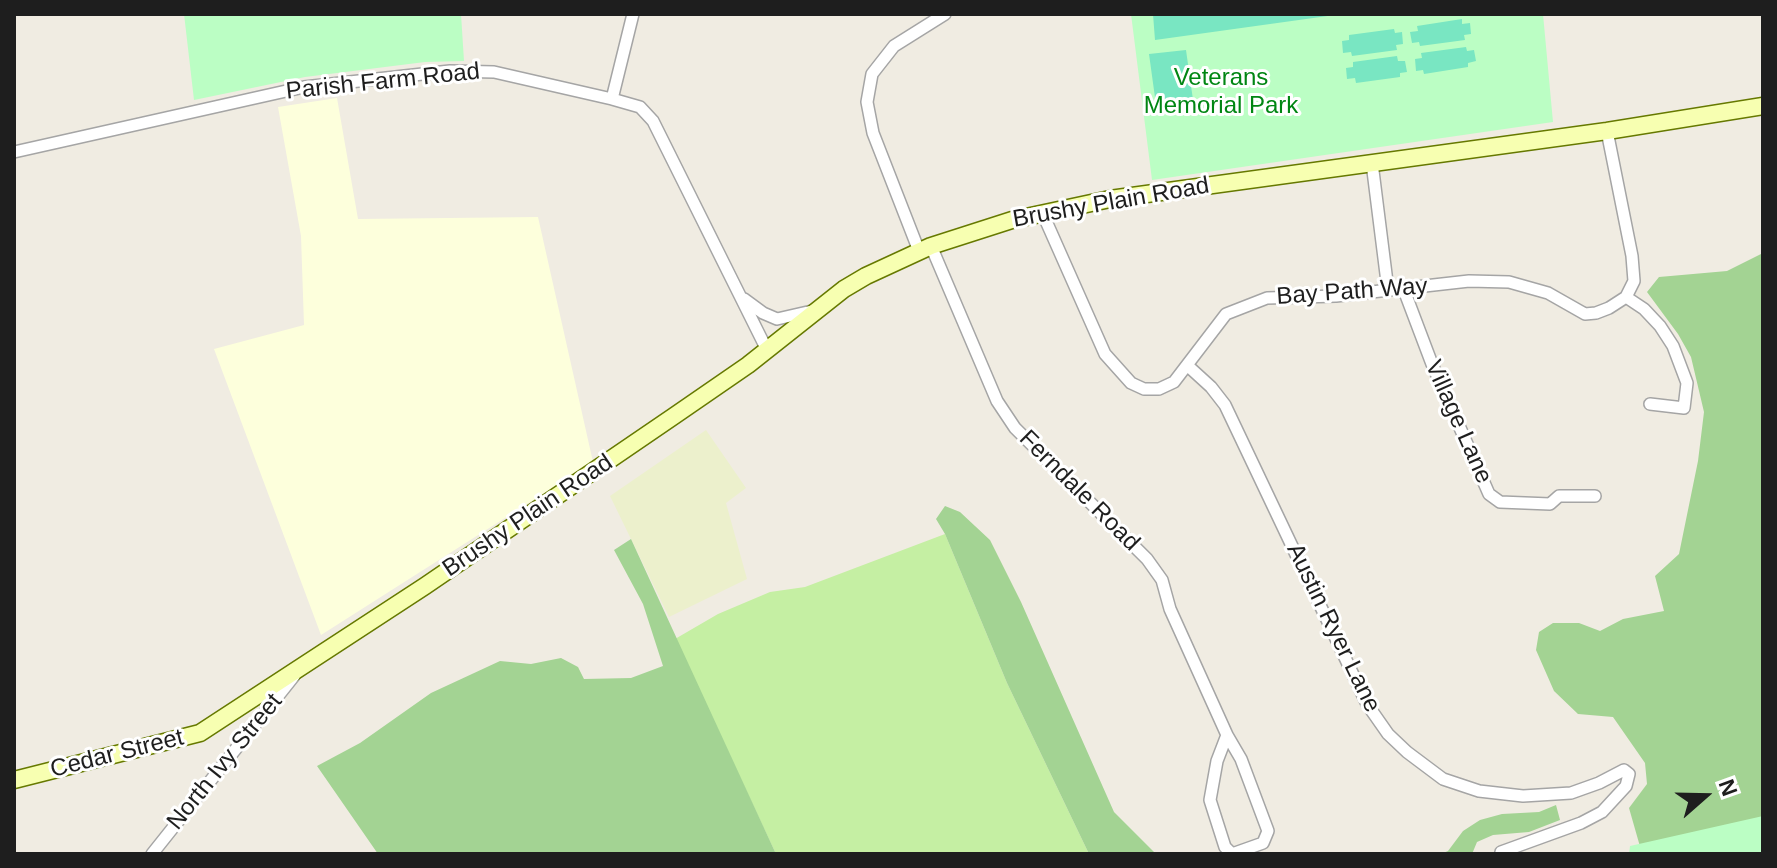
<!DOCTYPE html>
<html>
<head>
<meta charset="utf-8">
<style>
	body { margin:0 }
	#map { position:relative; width:1777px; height:868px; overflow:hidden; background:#f0ece2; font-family:Arial,sans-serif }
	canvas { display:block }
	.frame { position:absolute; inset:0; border:16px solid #1e1e1e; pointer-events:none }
	.north { position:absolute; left:1665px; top:756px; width:80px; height:80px; -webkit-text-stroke:6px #fff; paint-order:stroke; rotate:70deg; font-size:22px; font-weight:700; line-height:32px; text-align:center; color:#1e1e1e }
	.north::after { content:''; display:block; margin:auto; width:28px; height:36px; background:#1e1e1e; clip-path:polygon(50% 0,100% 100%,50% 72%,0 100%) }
</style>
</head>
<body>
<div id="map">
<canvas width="1777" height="868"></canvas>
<div class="frame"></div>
<div class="north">N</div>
</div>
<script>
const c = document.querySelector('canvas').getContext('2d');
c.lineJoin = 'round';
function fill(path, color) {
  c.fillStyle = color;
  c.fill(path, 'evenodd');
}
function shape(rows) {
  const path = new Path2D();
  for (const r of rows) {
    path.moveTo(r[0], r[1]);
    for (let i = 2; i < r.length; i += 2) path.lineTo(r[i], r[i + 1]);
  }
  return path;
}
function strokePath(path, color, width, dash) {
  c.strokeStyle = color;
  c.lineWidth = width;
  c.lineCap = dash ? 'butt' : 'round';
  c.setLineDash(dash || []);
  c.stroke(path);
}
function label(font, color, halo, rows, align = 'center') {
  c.font = font + ' Arial,sans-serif';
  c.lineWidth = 6;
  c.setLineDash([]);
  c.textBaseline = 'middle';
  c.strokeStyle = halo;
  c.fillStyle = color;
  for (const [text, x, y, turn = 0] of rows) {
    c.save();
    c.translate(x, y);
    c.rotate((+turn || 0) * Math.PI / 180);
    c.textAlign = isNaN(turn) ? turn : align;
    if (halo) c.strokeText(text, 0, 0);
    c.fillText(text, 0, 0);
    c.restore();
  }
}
fill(shape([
	[337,98,358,219,538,217,593,462,321,635,214,349,304,325,301,236,278,107]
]), '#fdffdc');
fill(shape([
	[706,430,746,488,726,503,747,579,669,617,610,496]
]), '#ecf0cc');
fill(shape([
	[945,534,1007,683,1089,854,776,854,675,639,718,614,770,592,805,587]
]), '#c5efa3');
fill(shape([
	[1763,253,1763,854,1641,850,1629,808,1647,784,1645,763,1613,717,1578,714,1554,691,1536,650,1539,632,1553,623,1579,623,1600,631,1623,619,1664,611,1655,576,1679,554,1698,461,1704,412,1691,357,1678,334,1647,292,1659,277,1727,271],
	[945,506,960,512,990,540,1021,602,1114,812,1156,854,1089,854,1007,683,945,534,936,519],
	[631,539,776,854,378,854,317,766,360,743,431,693,500,661,531,664,561,658,578,667,584,679,631,678,663,666,643,604,614,550],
	[1556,805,1560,820,1529,832,1493,835,1477,842,1472,854,1441,854,1448,851,1463,831,1480,820,1502,814,1539,812]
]), '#a3d393');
fill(shape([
	[184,14,461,14,464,61,425,62,305,77,194,100],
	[1131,14,1543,14,1553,122,1152,180],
	[1763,816,1763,854,1629,854,1630,846]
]), '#bbfec4');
fill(shape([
	[1153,14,1342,14,1155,40],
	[1462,19,1462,24,1470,23,1471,34,1464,35,1465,40,1420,46,1419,42,1412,43,1410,32,1418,31,1417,26],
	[1394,29,1395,33,1402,32,1403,44,1396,45,1397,50,1352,56,1351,52,1343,53,1342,41,1349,40,1349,35],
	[1466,47,1467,51,1474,50,1476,61,1468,63,1468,67,1424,74,1423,70,1416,71,1415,59,1422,58,1421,53],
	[1186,50,1194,107,1157,112,1149,54],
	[1397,56,1398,61,1405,61,1407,72,1400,73,1400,77,1356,83,1355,78,1347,79,1346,68,1353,67,1353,62]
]), '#79e6c2');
const street = shape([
	[612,99,633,14],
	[14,152,304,87,450,71,494,72,612,99,640,107,653,121,767,350],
	[1372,163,1388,290],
	[1042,212,1105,354,1131,383,1144,389,1159,389,1174,382,1226,314,1267,298,1336,296,1469,281,1509,282,1548,293,1585,314,1596,313,1609,308,1626,297,1634,281,1632,256,1607,131],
	[931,246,997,401,1015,428,1147,559,1162,580,1170,609,1227,735],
	[919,251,873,133,867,102,872,74,894,46,945,14],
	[1404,290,1432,364,1489,494,1500,502,1550,504,1559,496,1595,496],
	[1626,297,1644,309,1660,326,1673,346,1687,383,1684,408,1650,404],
	[744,299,763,313,777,319,812,311],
	[1188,366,1211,387,1225,405,1367,704,1388,734,1407,752,1443,779,1479,791,1523,796,1571,793,1599,783,1624,770,1629,774,1626,786,1602,812,1581,823,1501,852],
	[1227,735,1241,759,1268,831,1263,843,1232,854,1225,847,1210,800,1217,761,1227,735],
	[152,854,294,676]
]);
const secondary = shape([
	[14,780,200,733,425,586,674,416,748,365,844,289,866,276,931,246,1012,220,1110,199,1607,131,1763,106]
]);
strokePath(street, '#a5a5a5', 14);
strokePath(secondary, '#667900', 19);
strokePath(street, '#fff', 11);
strokePath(secondary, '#f7ffb1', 16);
label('24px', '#018613', '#fff', [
	["Veterans",1221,78],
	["Memorial Park",1221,106]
]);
label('24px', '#1e1e1e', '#fff', [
	["Parish Farm Road",383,82,-6],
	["Brushy Plain Road",1111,203,-10],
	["Bay Path Way",1352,292,-4],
	["Village Lane",1458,422,66],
	["Ferndale Road",1079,491,45],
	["Brushy Plain Road",528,516,-34],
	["Austin Ryer Lane",1333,628,64],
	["Cedar Street",117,754,-14],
	["North Ivy Street",225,762,-51]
]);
</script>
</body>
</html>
